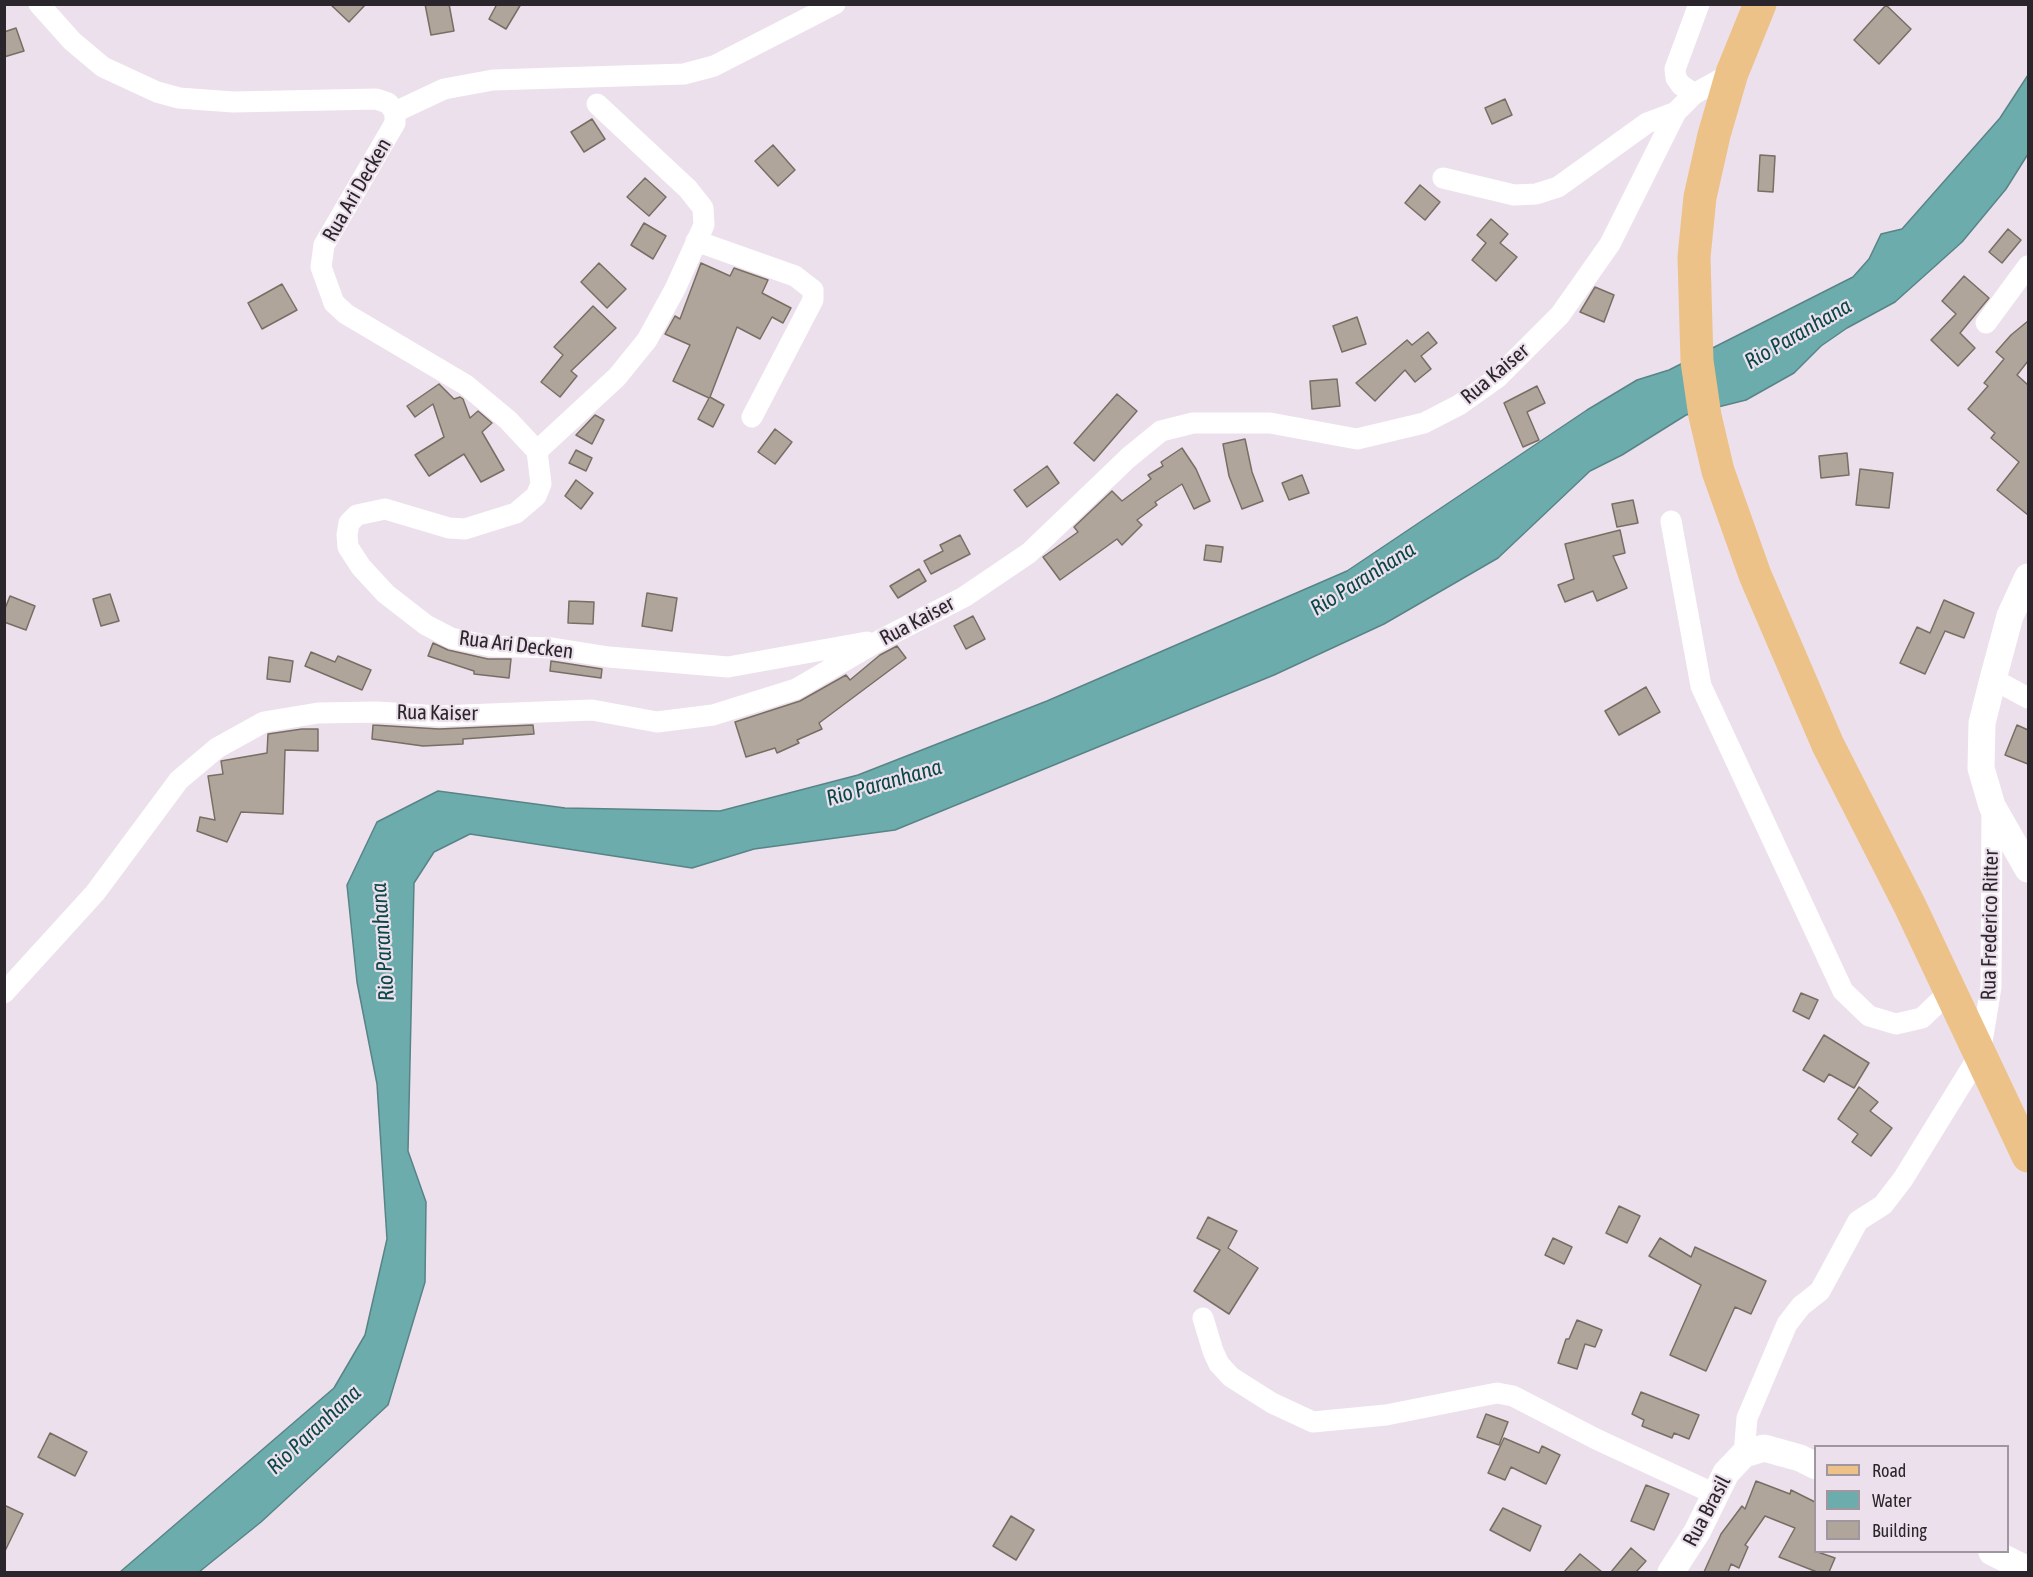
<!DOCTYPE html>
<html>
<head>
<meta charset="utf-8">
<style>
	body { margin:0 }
	#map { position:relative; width:2033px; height:1577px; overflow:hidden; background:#ece0ec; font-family:"Asap Condensed",sans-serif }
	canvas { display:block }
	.frame { position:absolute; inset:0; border:6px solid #2b262b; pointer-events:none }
	.legend { position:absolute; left:1814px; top:1445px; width:195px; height:108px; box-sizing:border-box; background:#ece0ec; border:2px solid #9f969f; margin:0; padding:8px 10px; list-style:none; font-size:18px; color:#2b262b }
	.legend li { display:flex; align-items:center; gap:12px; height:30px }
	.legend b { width:30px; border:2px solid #9f969f }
</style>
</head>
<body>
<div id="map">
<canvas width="2033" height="1577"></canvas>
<div class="frame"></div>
<ul class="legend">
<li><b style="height:8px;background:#edc288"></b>Road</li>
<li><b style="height:16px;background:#6cacad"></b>Water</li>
<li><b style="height:16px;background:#b0a59a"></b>Building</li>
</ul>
</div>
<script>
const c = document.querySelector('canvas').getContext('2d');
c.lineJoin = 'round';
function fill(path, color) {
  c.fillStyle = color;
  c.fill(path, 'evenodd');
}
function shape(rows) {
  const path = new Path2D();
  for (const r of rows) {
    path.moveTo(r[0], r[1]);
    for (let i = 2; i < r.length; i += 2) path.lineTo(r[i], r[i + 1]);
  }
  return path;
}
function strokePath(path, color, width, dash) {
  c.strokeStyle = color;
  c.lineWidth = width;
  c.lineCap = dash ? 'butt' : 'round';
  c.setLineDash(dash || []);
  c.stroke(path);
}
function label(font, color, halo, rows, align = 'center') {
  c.font = font + ' "Asap Condensed",sans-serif';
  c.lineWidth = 4.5;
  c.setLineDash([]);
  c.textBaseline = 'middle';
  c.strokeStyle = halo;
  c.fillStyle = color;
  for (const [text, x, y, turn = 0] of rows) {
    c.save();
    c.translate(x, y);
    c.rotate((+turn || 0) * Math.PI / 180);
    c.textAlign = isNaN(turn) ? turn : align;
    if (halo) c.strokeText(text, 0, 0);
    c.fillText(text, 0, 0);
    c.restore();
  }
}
const water = shape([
	[2028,75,2028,154,2006,189,1962,242,1895,302,1847,328,1821,346,1794,373,1746,400,1686,415,1622,455,1590,471,1498,558,1384,624,1274,675,895,830,754,849,692,868,470,834,434,852,414,883,408,1151,426,1202,425,1282,388,1405,261,1522,199,1572,120,1572,334,1388,365,1335,387,1239,377,1084,357,982,347,885,377,822,438,791,565,808,720,811,858,775,1047,701,1347,571,1587,410,1637,380,1669,370,1853,277,1869,259,1881,234,1902,229,2000,118,2028,75]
]);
fill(water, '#6cacad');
strokePath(water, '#588486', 1.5);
const building = shape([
	[330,4,366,4,349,22,330,4],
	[425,4,449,4,454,31,431,35,425,4],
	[497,4,521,4,506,29,489,19,497,4],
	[1886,5,1911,29,1879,64,1854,40,1886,5],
	[16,28,24,51,4,57,4,32,16,28],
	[1505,99,1512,115,1492,124,1485,108,1505,99],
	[592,119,605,139,584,152,571,132,592,119],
	[773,145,795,170,778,186,755,161,773,145],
	[1760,155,1775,156,1773,192,1758,191,1760,155],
	[645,178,666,197,649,216,627,197,645,178],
	[1420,185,1440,202,1425,220,1405,203,1420,185],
	[1491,219,1508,234,1500,243,1517,257,1496,281,1472,260,1486,243,1477,235,1491,219],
	[644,223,666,236,653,259,631,245,644,223],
	[2008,229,2021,240,2002,263,1989,252,2008,229],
	[599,263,626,289,607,308,581,282,599,263],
	[701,263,730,276,734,268,768,280,762,293,791,308,783,323,772,317,760,339,737,327,710,397,724,405,713,427,698,419,709,398,673,381,690,345,665,334,675,316,680,319,701,263],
	[1964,276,1989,298,1960,333,1975,348,1958,366,1931,340,1956,314,1942,301,1964,276],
	[282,284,297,310,262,329,248,303,282,284],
	[1595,287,1614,295,1604,322,1580,312,1595,287],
	[593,306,616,328,571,371,577,376,560,397,541,382,563,355,554,347,593,306],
	[1357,317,1366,344,1342,352,1333,326,1357,317],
	[2028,321,2028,361,2017,375,2028,385,2028,515,1997,490,2019,462,1991,438,1995,433,1968,409,1988,386,1984,383,2004,359,1996,352,2011,335,2028,321],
	[1428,332,1437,343,1421,356,1431,369,1415,382,1405,370,1375,401,1356,383,1407,340,1412,345,1428,332],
	[1337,379,1340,406,1312,409,1310,381,1337,379],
	[439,384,454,399,460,397,463,399,470,418,478,411,492,423,482,432,504,470,481,482,464,454,429,476,415,455,444,437,433,404,415,417,407,406,439,384],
	[1537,386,1545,403,1527,412,1539,440,1523,447,1504,403,1537,386],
	[1117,394,1137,411,1094,461,1074,443,1117,394],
	[595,415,604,420,592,444,576,435,595,415],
	[775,429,792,442,775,464,758,452,775,429],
	[1245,439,1252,472,1263,501,1242,509,1229,476,1223,444,1245,439],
	[1182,448,1196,469,1210,501,1194,509,1182,484,1155,502,1157,505,1137,520,1142,525,1122,545,1117,539,1060,580,1043,557,1078,532,1074,527,1112,491,1122,501,1151,479,1148,475,1163,466,1161,462,1182,448],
	[576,450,592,458,586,471,569,463,576,450],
	[1847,453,1849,475,1821,478,1819,456,1847,453],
	[1047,466,1059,483,1027,507,1014,490,1047,466],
	[1860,469,1893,473,1889,508,1856,505,1860,469],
	[1302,475,1309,493,1289,500,1282,483,1302,475],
	[576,480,593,493,581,509,565,496,576,480],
	[1633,500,1638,523,1617,527,1612,504,1633,500],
	[1620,530,1625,553,1613,556,1627,588,1597,601,1593,591,1565,602,1558,585,1574,579,1565,544,1620,530],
	[960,535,970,554,931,574,924,561,943,551,940,545,960,535],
	[1206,545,1223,547,1221,562,1204,560,1206,545],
	[919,569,926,581,898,598,890,586,919,569],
	[647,593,677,598,672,631,642,626,647,593],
	[110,594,119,621,101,626,93,599,110,594],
	[10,596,35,606,26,630,4,622,4,611,10,596],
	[1944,600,1974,613,1964,638,1945,631,1925,674,1900,663,1917,627,1930,633,1944,600],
	[569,601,594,602,593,624,568,623,569,601],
	[973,616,985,639,966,649,954,626,973,616],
	[433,643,448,650,488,659,511,659,509,678,474,674,474,671,428,656,433,643],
	[897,646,906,658,819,723,822,729,797,740,799,743,777,753,775,748,746,757,735,722,800,701,846,675,850,680,880,655,897,646],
	[311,652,335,662,338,656,371,670,362,690,305,666,311,652],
	[269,657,293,661,290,682,267,679,269,657],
	[551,661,602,669,601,678,550,671,551,661],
	[1646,687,1660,712,1619,735,1605,711,1646,687],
	[373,725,439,729,533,725,534,734,463,739,463,744,423,746,372,739,373,725],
	[2017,725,2028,730,2028,764,2005,755,2017,725],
	[302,729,318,729,318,751,285,750,283,814,241,812,227,842,197,831,200,817,215,820,208,776,223,774,221,761,267,753,268,734,302,729],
	[1801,993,1818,1000,1809,1019,1793,1011,1801,993],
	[1824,1035,1869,1063,1854,1088,1829,1074,1824,1082,1803,1070,1824,1035],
	[1859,1087,1878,1102,1870,1111,1892,1128,1871,1156,1852,1142,1858,1134,1838,1119,1859,1087],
	[1619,1206,1640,1216,1627,1243,1606,1233,1619,1206],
	[1208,1217,1237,1231,1228,1248,1258,1268,1229,1314,1194,1291,1220,1250,1197,1238,1208,1217],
	[1553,1238,1572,1247,1564,1264,1545,1255,1553,1238],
	[1660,1238,1691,1257,1695,1247,1766,1281,1751,1314,1735,1307,1706,1371,1670,1355,1701,1285,1649,1256,1660,1238],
	[1577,1320,1602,1330,1595,1347,1585,1344,1577,1369,1558,1363,1566,1339,1569,1339,1577,1320],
	[1641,1392,1699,1415,1689,1439,1674,1433,1672,1438,1642,1426,1644,1420,1632,1414,1641,1392],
	[1486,1414,1508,1422,1499,1445,1477,1437,1486,1414],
	[50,1433,87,1452,75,1476,38,1457,50,1433],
	[1504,1438,1539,1453,1542,1446,1560,1455,1546,1484,1511,1467,1505,1480,1488,1473,1504,1438],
	[1756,1481,1790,1494,1791,1490,1815,1502,1815,1551,1835,1558,1829,1572,1817,1572,1779,1557,1795,1528,1765,1516,1745,1545,1748,1547,1739,1568,1731,1564,1728,1572,1704,1572,1721,1534,1742,1506,1745,1509,1756,1481],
	[1646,1485,1669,1494,1654,1530,1631,1521,1646,1485],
	[4,1505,23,1514,4,1553,4,1505],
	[1503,1508,1541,1526,1530,1551,1490,1530,1503,1508],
	[1011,1516,1034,1530,1016,1560,993,1546,1011,1516],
	[1631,1548,1646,1561,1636,1572,1611,1572,1631,1548],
	[1580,1554,1602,1572,1564,1572,1580,1554]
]);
fill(building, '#b0a59a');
strokePath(building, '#786e64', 1.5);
strokePath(shape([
	[39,4,72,41,103,67,157,92,179,98,233,102,376,99,388,103,395,112,395,123,324,245,321,267,334,303,346,314,466,385,508,420,537,451,541,484,536,496,516,513,465,529,449,528,385,509,357,515,349,523,347,535,348,547,361,567,386,594,426,625,451,638,490,646,552,648,609,657,728,667,867,642],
	[1694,94,1681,85,1676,78,1675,69,1699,4],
	[395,112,444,89,493,80,684,74,714,66,835,4],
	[1443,178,1514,195,1536,194,1558,187,1647,123,1676,112],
	[696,241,795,276,813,290,813,300,752,417],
	[1986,323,2028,266],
	[537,451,617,377,647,340,675,289,704,225,703,208,688,189,597,104],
	[1671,521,1701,686,1843,991,1869,1016,1896,1024,1922,1018,1950,991],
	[1993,679,2028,698],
	[4,993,95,893,179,780,217,748,264,722,318,713,377,712,439,716,592,710,657,722,713,715,796,689,882,639,964,597,1029,553,1128,458,1161,431,1193,423,1270,423,1357,439,1424,423,1459,405,1497,378,1560,315,1610,244,1676,112,1694,94,1732,73],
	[1203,1318,1213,1351,1219,1364,1231,1377,1272,1403,1313,1422,1386,1415,1497,1393,1513,1396,1596,1439,1717,1495],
	[1744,1454,1747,1418,1787,1324,1801,1306,1820,1291,1858,1221,1883,1205,1903,1179,1980,1054,1991,987,1992,806]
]), '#fff', 21);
strokePath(shape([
	[2028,577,2010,616,1993,679,1982,723,1981,768,1992,806,2028,869],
	[1992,1552,2028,1570],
	[1671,1572,1697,1532,1726,1473,1744,1454,1764,1448,1800,1458,1816,1466]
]), '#fff', 27);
strokePath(shape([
	[1760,4,1732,73,1714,135,1700,197,1694,257,1697,361,1705,416,1718,471,1755,575,1828,745,1910,906,2028,1156]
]), '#edc288', 33);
label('21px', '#2b262b', '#ece0ec', [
	["Rua Ari Decken",357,190,-60],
	["Rua Kaiser",1495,374,-40],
	["Rua Kaiser",917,621,-28],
	["Rua Ari Decken",516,645,7],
	["Rua Kaiser",437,713,1],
	["Rua Frederico Ritter",1990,925,-89],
	["Rua Brasil",1707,1511,-62]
]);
label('italic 22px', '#0b4748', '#ece0ec', [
	["Rio Paranhana",1798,334,-30],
	["Rio Paranhana",1363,579,-32],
	["Rio Paranhana",884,783,-16],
	["Rio Paranhana",383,942,-94],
	["Rio Paranhana",314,1430,-43]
]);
</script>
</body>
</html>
